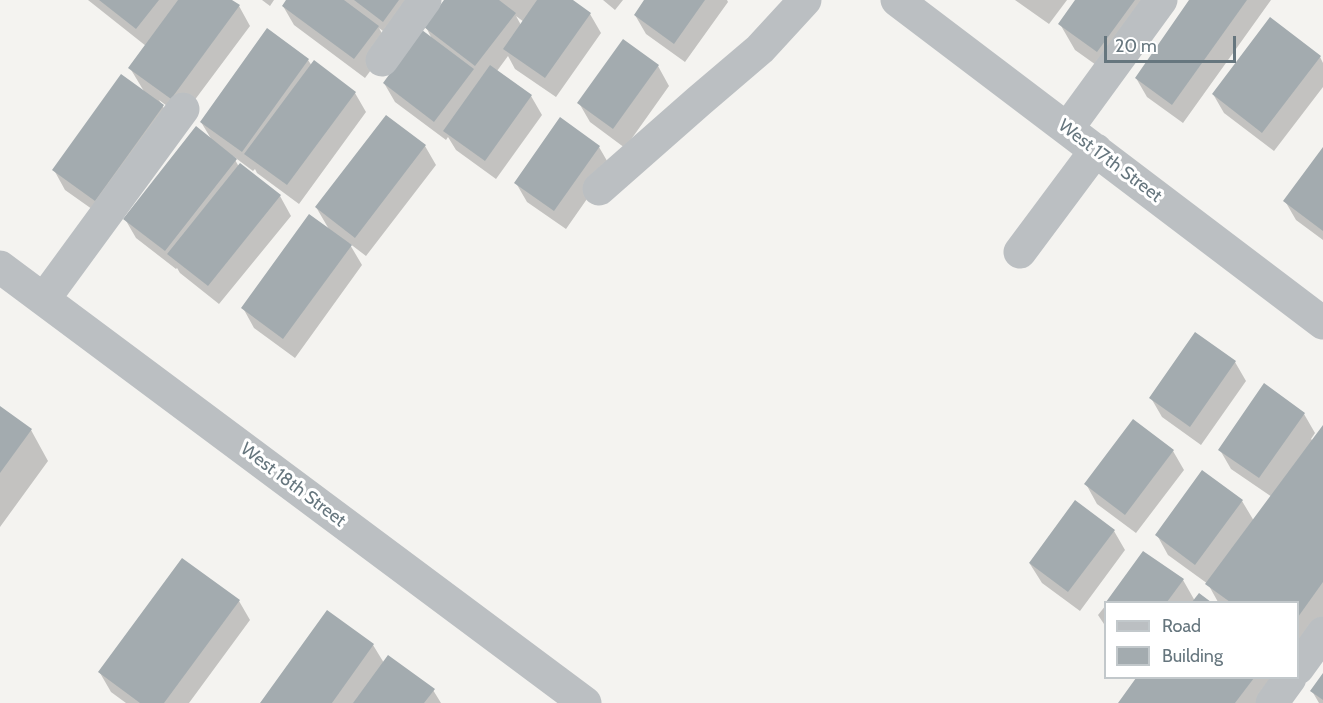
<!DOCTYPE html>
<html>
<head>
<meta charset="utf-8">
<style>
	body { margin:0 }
	#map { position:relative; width:1323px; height:703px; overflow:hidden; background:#f4f3f0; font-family:Cabin,sans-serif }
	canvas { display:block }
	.legend { position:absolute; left:1104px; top:601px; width:195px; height:78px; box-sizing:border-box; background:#fff; border:2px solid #c2c8cb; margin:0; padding:8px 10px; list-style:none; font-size:18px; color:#66767e }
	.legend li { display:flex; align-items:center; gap:12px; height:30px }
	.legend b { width:30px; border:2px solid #c2c8cb }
	.scale { position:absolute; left:1104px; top:36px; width:132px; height:27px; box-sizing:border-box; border:3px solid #66767e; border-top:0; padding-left:8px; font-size:18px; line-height:21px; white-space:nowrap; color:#66767e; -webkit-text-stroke:4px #fff; paint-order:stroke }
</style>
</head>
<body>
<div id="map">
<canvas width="1323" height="703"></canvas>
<ul class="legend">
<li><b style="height:8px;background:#bbbfc2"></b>Road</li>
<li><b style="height:16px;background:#a3abaf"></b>Building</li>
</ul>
<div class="scale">20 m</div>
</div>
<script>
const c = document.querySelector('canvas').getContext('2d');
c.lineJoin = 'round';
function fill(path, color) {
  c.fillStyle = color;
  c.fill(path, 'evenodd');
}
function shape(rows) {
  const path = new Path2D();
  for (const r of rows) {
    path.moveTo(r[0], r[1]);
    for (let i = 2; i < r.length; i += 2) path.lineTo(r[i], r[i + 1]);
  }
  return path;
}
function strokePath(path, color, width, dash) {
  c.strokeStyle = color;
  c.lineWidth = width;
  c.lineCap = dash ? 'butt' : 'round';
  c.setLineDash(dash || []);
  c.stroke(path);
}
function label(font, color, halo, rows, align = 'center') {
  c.font = font + ' Cabin,sans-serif';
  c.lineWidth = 6;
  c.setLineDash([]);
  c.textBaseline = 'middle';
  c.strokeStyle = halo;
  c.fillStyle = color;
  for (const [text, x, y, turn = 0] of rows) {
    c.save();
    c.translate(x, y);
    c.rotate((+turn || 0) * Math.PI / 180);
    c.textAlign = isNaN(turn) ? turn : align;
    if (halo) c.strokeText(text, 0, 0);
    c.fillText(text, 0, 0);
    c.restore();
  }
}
fill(shape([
	[88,0,229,0,239,6,250,26,182,117,159,100,174,125,106,219,65,190,54,170,145,93,130,68,146,46],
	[262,0,274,0,270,6],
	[288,0,414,0,395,40,379,28,389,46,365,78,294,25,283,6],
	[446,0,570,0,590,14,601,33,556,97,515,69,508,56,497,71,531,96,542,115,496,179,456,150,448,137,446,140,395,102,384,83,432,39,426,27],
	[516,16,524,22,521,25],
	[603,0,623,0,615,10],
	[646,0,727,0,728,2,685,62,646,34,635,15],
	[1015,0,1067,0,1049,24],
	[1077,0,1169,0,1113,77,1075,50,1060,24],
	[1191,0,1271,0,1183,123,1147,97,1136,78],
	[624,41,658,66,669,86,625,148,590,122,579,103],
	[1320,57,1323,63,1323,87,1274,151,1224,113,1213,94],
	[308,60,312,66,355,93,366,112,299,204,257,173,255,169,253,171,233,156,239,167,241,165,280,196,291,216,219,304,180,273,177,268,176,269,136,238,125,219,213,142,201,122],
	[386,117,425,146,436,165,366,256,349,243,362,265,295,358,254,328,243,308,330,231,316,207],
	[599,147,610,166,566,229,527,202,516,183],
	[1323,150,1323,240,1296,220,1285,201],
	[1235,362,1246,381,1201,445,1162,417,1151,398],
	[0,407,31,430,48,461,0,527],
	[1304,414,1315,433,1311,439,1313,441,1323,429,1323,628,1298,663,1298,602,1218,602,1208,584,1168,555,1157,535,1242,501,1254,521,1272,497,1231,469,1220,450],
	[1173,451,1184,470,1136,533,1097,504,1086,484],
	[1114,531,1125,550,1080,611,1042,583,1030,564],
	[1144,553,1183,580,1195,601,1199,595,1209,602,1107,602],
	[183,560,239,601,250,620,189,703,126,703,111,692,100,673],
	[1106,605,1106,627,1098,615],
	[373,645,384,663,433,690,441,703,261,703],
	[1323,676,1323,703,1319,703,1312,691],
	[1138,678,1288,678,1269,703,1120,703]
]), '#0003');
fill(shape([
	[99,0,159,0,136,29],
	[178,0,232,0,240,5,171,99,128,68],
	[286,0,344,0,379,26,354,59,282,6],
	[354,0,399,0,383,22],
	[444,0,499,0,516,13,475,66,424,27],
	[537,0,573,0,591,13,545,78,503,49],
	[644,0,705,0,674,44,634,15],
	[1075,0,1135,0,1097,52,1058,24],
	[1189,0,1247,0,1172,105,1135,78],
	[1270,17,1321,56,1262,133,1212,94],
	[267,28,309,59,242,152,200,122],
	[422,30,474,69,434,122,383,83],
	[623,39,659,65,613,129,577,103],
	[314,60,356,92,287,185,244,154],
	[490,65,532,95,485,161,443,131],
	[121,74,164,105,95,201,52,170],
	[386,115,426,145,355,238,315,207],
	[560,117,600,146,554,211,514,183],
	[196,126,237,159,165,251,123,219],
	[1323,147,1323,231,1283,201],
	[240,163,281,195,208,286,167,254],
	[309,214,352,245,283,339,241,308],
	[1195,332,1236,361,1190,427,1149,398],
	[1264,383,1305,413,1259,478,1218,450],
	[0,406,32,429,0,473],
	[1133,419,1174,450,1125,515,1084,484],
	[1323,425,1323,582,1298,617,1298,602,1230,602,1205,584],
	[1202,470,1243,500,1195,565,1155,535],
	[1075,500,1115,530,1068,592,1029,563],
	[1143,551,1184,579,1167,602,1106,602],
	[182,558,240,600,164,703,140,703,98,672],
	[1199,593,1211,602,1192,602],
	[327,610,374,644,332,703,260,703],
	[388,655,435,689,424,703,353,703],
	[1323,673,1323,700,1310,691],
	[1136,678,1254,678,1235,703,1118,703]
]), '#a3abaf');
strokePath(shape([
	[897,0,1323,323],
	[382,60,425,0],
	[1067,129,1161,0],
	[599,189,699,101,760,49,805,0],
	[1020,252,1096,150],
	[0,267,585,703],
	[44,299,183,109],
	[1298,668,1323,633],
	[1272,703,1290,678]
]), '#bbbfc2', 33);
label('18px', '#66767e', '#fff', [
	["West 17th Street",1110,161,37],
	["West 18th Street",293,485,37]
]);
</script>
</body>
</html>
